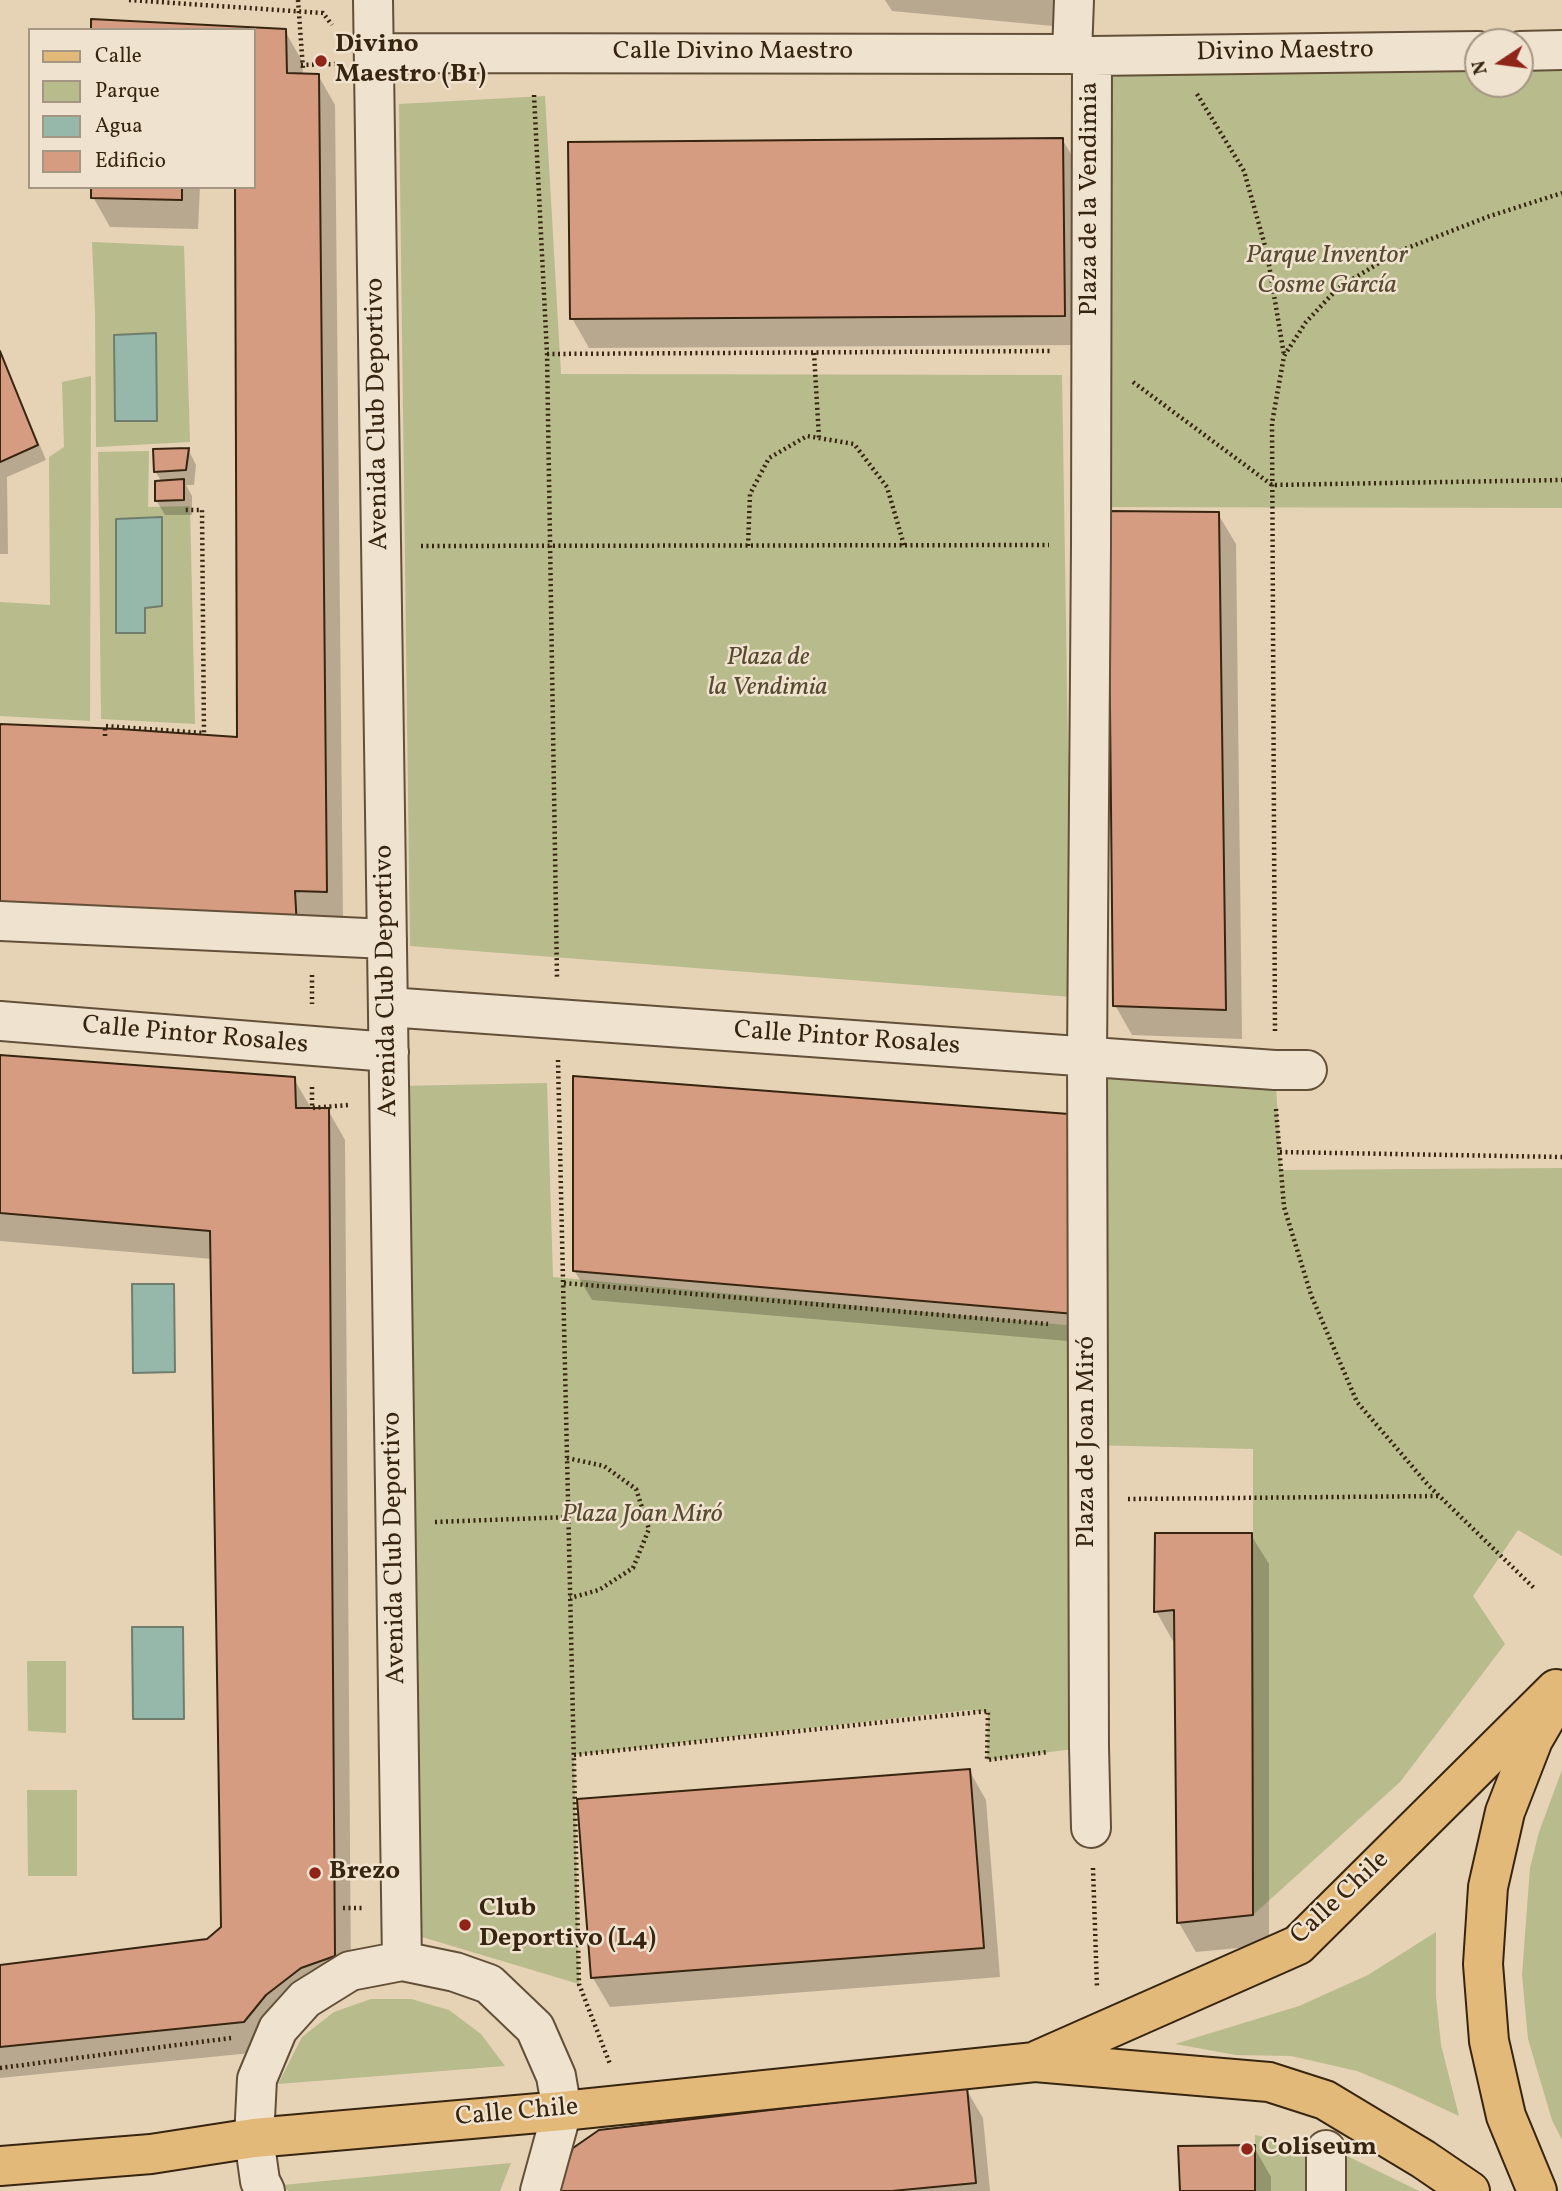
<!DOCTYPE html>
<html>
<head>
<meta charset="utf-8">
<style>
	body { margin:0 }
	#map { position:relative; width:1562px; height:2191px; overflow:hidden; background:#e6d2b5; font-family:Vollkorn,serif }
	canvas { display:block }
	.legend { position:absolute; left:28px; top:28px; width:228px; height:161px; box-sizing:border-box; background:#efe2cf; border:2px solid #a59683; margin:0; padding:9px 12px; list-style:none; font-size:21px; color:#372510 }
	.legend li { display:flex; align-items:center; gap:14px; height:35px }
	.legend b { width:35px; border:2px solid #a59683 }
	.north { position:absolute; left:1464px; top:28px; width:70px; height:70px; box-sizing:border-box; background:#efe2cf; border:2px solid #a59683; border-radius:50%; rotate:257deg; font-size:19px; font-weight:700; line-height:28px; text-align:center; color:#372510 }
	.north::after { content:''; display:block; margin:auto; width:24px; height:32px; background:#8f2418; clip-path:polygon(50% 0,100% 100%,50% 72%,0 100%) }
</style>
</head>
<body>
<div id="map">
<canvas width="1562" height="2191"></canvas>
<ul class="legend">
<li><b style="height:9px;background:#e3b97a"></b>Calle</li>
<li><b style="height:19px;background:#b8bb8b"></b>Parque</li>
<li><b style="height:19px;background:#96b8ab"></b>Agua</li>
<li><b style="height:19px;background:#d69c82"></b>Edificio</li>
</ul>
<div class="north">N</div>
</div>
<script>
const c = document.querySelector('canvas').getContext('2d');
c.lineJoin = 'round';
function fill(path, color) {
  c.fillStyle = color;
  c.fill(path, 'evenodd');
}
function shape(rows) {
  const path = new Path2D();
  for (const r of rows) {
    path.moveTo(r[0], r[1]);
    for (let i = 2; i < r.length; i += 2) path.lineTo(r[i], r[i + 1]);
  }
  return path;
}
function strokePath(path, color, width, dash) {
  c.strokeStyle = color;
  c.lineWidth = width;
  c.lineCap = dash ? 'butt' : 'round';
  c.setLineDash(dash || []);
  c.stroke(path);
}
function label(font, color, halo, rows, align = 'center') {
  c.font = font + ' Vollkorn,serif';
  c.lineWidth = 5;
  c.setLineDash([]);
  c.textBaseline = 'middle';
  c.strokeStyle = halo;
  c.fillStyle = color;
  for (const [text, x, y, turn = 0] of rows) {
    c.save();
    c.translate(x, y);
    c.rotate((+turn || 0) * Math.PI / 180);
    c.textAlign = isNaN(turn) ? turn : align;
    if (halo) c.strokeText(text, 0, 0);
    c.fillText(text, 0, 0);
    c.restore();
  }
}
fill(shape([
	[1562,31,1562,508,1091,507,1089,40],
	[1478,42,1520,42,1520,84,1478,84],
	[545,96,561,374,1062,375,1072,997,410,946,399,104],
	[92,242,184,246,190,442,96,447,95,313],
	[91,376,90,721,0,716,0,602,50,605,49,457,64,447,62,382],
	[149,451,148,507,190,506,195,724,101,719,98,452],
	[1087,1056,1275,1070,1281,1170,1562,1168,1562,1556,1518,1530,1473,1596,1505,1644,1400,1782,1253,1915,1253,1449,1089,1445,1089,1747,987,1760,988,1712,969,1710,574,1755,579,1984,422,1937,398,1086,547,1083,553,1277,1087,1327],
	[27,1661,66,1661,66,1733,28,1731],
	[1562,1770,1562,2140,1552,2120,1528,2039,1522,1975,1530,1868,1539,1832],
	[27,1790,77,1790,77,1876,28,1876],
	[1436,1932,1436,1996,1441,2045,1459,2116,1401,2089,1357,2071,1291,2056,1236,2055,1175,2044,1299,2006,1368,1975],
	[371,1999,411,1999,449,2010,481,2034,505,2066,278,2084,302,2037,334,2012],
	[1255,2135,1345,2155,1419,2191,1255,2191],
	[511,2163,500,2191,288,2191,283,2185]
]), '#b8bb8b');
const water = shape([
	[156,333,157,421,115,421,114,335,156,333],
	[162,517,162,606,145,608,145,633,116,633,116,519,162,517],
	[132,1284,174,1284,175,1372,133,1373,132,1284],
	[132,1627,183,1627,184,1719,133,1719,132,1627]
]);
fill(water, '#96b8ab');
strokePath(water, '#707d6d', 2);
fill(shape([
	[885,0,1055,0,1053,26,892,11],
	[92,21,285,31,302,61,303,75,318,75,335,105,343,921,312,920,313,956,0,933,0,726,238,739,254,187,254,30],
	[1062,139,1080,169,1081,345,589,348,572,318],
	[93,187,200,187,198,229,110,227,93,197],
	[0,351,46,460,7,477,8,554,0,554],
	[188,449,196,465,194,485,186,485,192,496,192,515,165,515,156,500,162,482,155,471],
	[1218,514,1236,544,1242,1039,1132,1035,1115,1005],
	[0,1056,294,1079,312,1110,328,1110,345,1140,351,1986,261,2052,0,2078,0,1967,207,1941,223,1928,213,1259,0,1241],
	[1081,1116,1091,1343,592,1300,574,1270],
	[1251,1535,1269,1564,1269,1945,1196,1952,1179,1923,1176,1641,1173,1641,1156,1611],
	[969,1770,986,1800,1000,1977,610,2007,593,1978],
	[966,2089,983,2118,990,2191,559,2191],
	[1254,2147,1271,2177,1271,2191,1182,2191]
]), '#0003');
const building = shape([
	[91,19,286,29,287,73,319,74,327,892,295,891,297,927,0,905,0,724,120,729,237,737,235,187,254,187,254,30,91,30,91,19],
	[1063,138,1065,316,570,319,568,142,1063,138],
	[91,187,182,187,182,200,91,198,91,187],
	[0,351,38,445,0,462,0,351],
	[189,448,186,470,154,472,153,449,189,448],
	[184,479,184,500,155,501,155,481,184,479],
	[1108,511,1219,512,1226,1010,1113,1006,1108,511],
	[0,1055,295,1077,296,1108,329,1108,335,1956,301,1968,266,1995,244,2022,0,2047,0,1965,207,1939,221,1927,210,1231,0,1213,0,1055],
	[573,1076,1082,1115,1075,1314,573,1271,573,1076],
	[1155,1533,1252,1533,1253,1915,1177,1923,1174,1610,1154,1612,1155,1533],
	[970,1769,984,1948,591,1978,577,1799,970,1769],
	[967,2087,976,2183,892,2191,557,2191,573,2148,599,2130,967,2087],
	[1255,2145,1255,2191,1180,2191,1178,2146,1255,2145]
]);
fill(building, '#d69c82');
strokePath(building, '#372510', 2);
const street = shape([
	[373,0,402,1961],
	[1520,51,1562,50],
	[374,53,1072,54,1092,56,1478,51],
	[1072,54,1074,0],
	[0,921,387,939],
	[388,1007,1275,1070,1307,1070],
	[0,1021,389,1052],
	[1091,1828,1089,1747,1087,1056,1091,545,1092,56],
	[1326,2150,1326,2191],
	[265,2191,260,2181,254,2138,257,2079,278,2029,305,1999,350,1971,402,1961,455,1972,489,1984,535,2028,556,2076,562,2111,540,2191]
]);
const primary = shape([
	[1038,2060,1298,1945,1556,1689],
	[0,2166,151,2154,254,2138,562,2111,1035,2062,1269,2082,1325,2100,1423,2159,1470,2191]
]);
const highway = shape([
	[1537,2191,1506,2116,1489,2041,1483,1964,1488,1887,1505,1812,1533,1740,1562,1690]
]);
strokePath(street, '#635039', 42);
strokePath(primary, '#372510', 42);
strokePath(highway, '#372510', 42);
strokePath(shape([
	[129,0,323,13,332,25],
	[298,0,303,69],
	[301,65,335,64],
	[1197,94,1244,171,1267,253,1284,355],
	[534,95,547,354,557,978],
	[814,353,819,438],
	[547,354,1050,351],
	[1133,382,1272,485,1562,480],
	[421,546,1049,545],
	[748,546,750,494,769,458,807,436,854,444,887,487,904,545],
	[105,736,105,726,204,733,202,510,184,510],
	[312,975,312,1004],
	[1275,1031,1272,423,1284,356,1306,322,1338,288,1397,252,1490,216,1562,193],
	[558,1060,579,1984,610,2064],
	[312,1087,312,1108,348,1105],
	[1276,1109,1284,1207,1311,1295,1357,1402,1429,1486,1534,1588],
	[1280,1152,1562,1157],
	[564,1283,1048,1324],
	[567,1458,604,1466,636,1489,649,1529,633,1568,599,1590,570,1598],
	[1128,1499,1439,1496],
	[435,1522,569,1517],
	[574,1755,988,1711,987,1760,1048,1752],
	[1093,1868,1097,1988],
	[343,1908,362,1908],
	[0,2068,231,2038]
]), '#372510', 4.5, [2, 3.5]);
strokePath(street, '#efe2cf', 38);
strokePath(primary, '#e3b97a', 38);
strokePath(highway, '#e3b97a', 38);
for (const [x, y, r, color] of [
	[321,61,7,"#8f2418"],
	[315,1873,7,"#8f2418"],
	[465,1925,7,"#8f2418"],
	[1247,2149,7,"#8f2418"]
]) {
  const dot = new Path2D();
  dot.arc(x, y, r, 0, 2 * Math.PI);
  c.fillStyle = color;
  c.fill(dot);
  strokePath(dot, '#efe2cf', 2.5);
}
label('bold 26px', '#372510', '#efe2cf', [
	["Divino",335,46],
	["Maestro (B1)",335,76],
	["Brezo",329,1873],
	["Club",479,1910],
	["Deportivo (L4)",479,1940],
	["Coliseum",1261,2149]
], 'left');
label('26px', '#372510', '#efe2cf', [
	["Calle Divino Maestro",733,53],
	["Divino Maestro",1285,53,-1],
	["Plaza de la Vendimia",1091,199,-90],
	["Avenida Club Deportivo",379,414,-91],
	["Avenida Club Deportivo",388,981,-91],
	["Calle Pintor Rosales",195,1037,5],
	["Calle Pintor Rosales",847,1040,4],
	["Plaza de Joan Miró",1088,1442,-90],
	["Avenida Club Deportivo",396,1548,-91],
	["Calle Chile",1341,1899,-43],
	["Calle Chile",517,2114,-5]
]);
label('italic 26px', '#574a2f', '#efe2cf', [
	["Parque Inventor",1327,257],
	["Cosme García",1327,287],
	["Plaza de",768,659],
	["la Vendimia",768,689],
	["Plaza Joan Miró",642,1516]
]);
</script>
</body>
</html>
